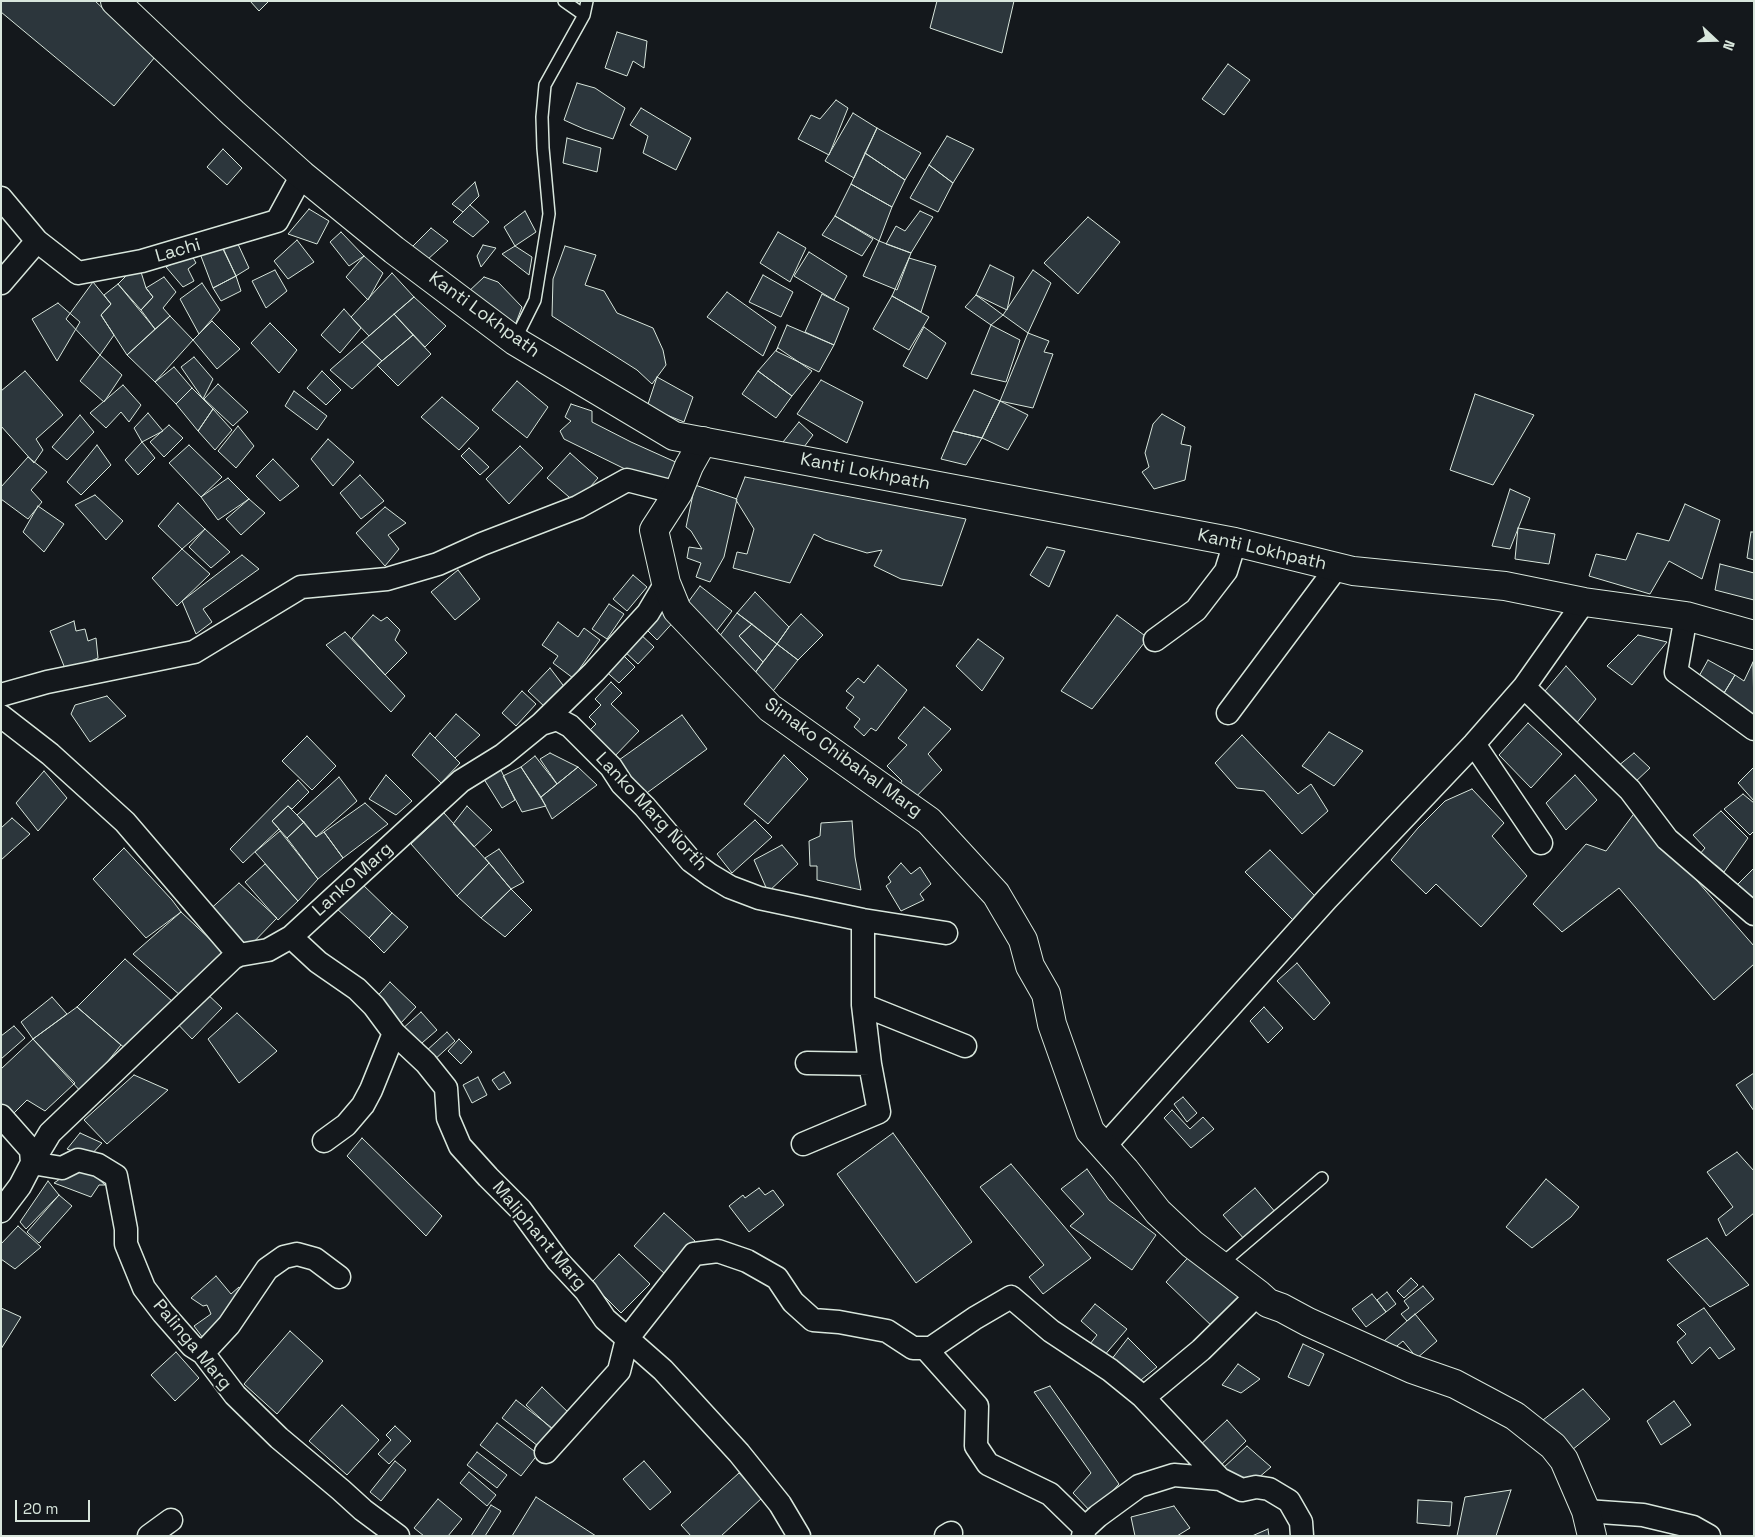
<!DOCTYPE html>
<html>
<head>
<meta charset="utf-8">
<style>
	body { margin:0 }
	#map { position:relative; width:1755px; height:1537px; overflow:hidden; background:#14181c; font-family:"Space Grotesk",sans-serif }
	canvas { display:block }
	.frame { position:absolute; inset:0; border:2px solid #d8e6dc; pointer-events:none }
	.north { position:absolute; left:1690px; top:15px; width:50px; height:50px; -webkit-text-stroke:4px #14181c; paint-order:stroke; rotate:111deg; font-size:14px; font-weight:700; line-height:20px; text-align:center; color:#d8e6dc }
	.north::after { content:''; display:block; margin:auto; width:18px; height:22px; background:#d8e6dc; clip-path:polygon(50% 0,100% 100%,50% 72%,0 100%) }
	.scale { position:absolute; left:15px; top:1500px; width:75px; height:22px; box-sizing:border-box; border:2px solid #d8e6dc; border-top:0; padding-left:6px; font-size:15px; line-height:18px; white-space:nowrap; color:#d8e6dc; -webkit-text-stroke:4px #14181c; paint-order:stroke }
</style>
</head>
<body>
<div id="map">
<canvas width="1755" height="1537"></canvas>
<div class="frame"></div>
<div class="north">N</div>
<div class="scale">20 m</div>
</div>
<script>
const c = document.querySelector('canvas').getContext('2d');
c.lineJoin = 'round';
function fill(path, color) {
  c.fillStyle = color;
  c.fill(path, 'evenodd');
}
function shape(rows) {
  const path = new Path2D();
  for (const r of rows) {
    path.moveTo(r[0], r[1]);
    for (let i = 2; i < r.length; i += 2) path.lineTo(r[i], r[i + 1]);
  }
  return path;
}
function strokePath(path, color, width, dash) {
  c.strokeStyle = color;
  c.lineWidth = width;
  c.lineCap = dash ? 'butt' : 'round';
  c.setLineDash(dash || []);
  c.stroke(path);
}
function label(font, color, halo, rows, align = 'center') {
  c.font = font + ' "Space Grotesk",sans-serif';
  c.lineWidth = 4;
  c.setLineDash([]);
  c.textBaseline = 'middle';
  c.strokeStyle = halo;
  c.fillStyle = color;
  for (const [text, x, y, turn = 0] of rows) {
    c.save();
    c.translate(x, y);
    c.rotate((+turn || 0) * Math.PI / 180);
    c.textAlign = isNaN(turn) ? turn : align;
    if (halo) c.strokeText(text, 0, 0);
    c.fillText(text, 0, 0);
    c.restore();
  }
}
const building = shape([
	[1,1,95,1,155,57,114,106,1,12,1,1],
	[250,1,267,1,268,2,259,11,250,1],
	[937,1,1014,1,1002,53,930,28,937,1],
	[617,32,647,41,644,68,633,61,627,76,605,68,617,32],
	[1228,64,1250,80,1224,115,1202,99,1228,64],
	[577,83,595,88,625,108,613,139,584,129,564,120,577,83],
	[836,100,848,108,829,155,798,139,811,115,820,119,836,100],
	[641,108,691,138,676,170,643,153,648,136,630,125,641,108],
	[853,113,877,128,854,178,825,161,853,113],
	[877,128,921,153,905,180,865,153,877,128],
	[947,136,974,149,953,183,929,165,947,136],
	[567,138,601,148,597,172,563,163,567,138],
	[223,149,242,168,227,185,207,167,223,149],
	[865,153,905,180,892,207,851,184,865,153],
	[929,165,953,183,938,212,910,198,929,165],
	[475,182,479,196,463,212,452,204,475,182],
	[851,184,892,207,879,241,835,216,851,184],
	[470,205,489,222,473,237,453,222,470,205],
	[309,209,329,221,317,244,288,234,309,209],
	[525,211,536,232,515,246,504,227,525,211],
	[920,211,933,217,911,253,886,244,896,226,905,231,920,211],
	[835,216,873,239,862,256,822,235,835,216],
	[1088,217,1120,242,1078,294,1044,263,1088,217],
	[431,228,448,241,427,260,410,249,431,228],
	[341,232,364,256,349,266,330,242,341,232],
	[778,232,806,248,790,282,760,263,778,232],
	[297,240,314,262,288,279,274,261,297,240],
	[879,241,911,253,897,290,863,276,879,241],
	[237,242,249,268,236,276,223,248,237,242],
	[220,243,236,276,213,288,199,251,220,243],
	[483,245,496,248,481,267,477,256,483,245],
	[515,246,532,257,529,275,502,254,515,246],
	[565,246,596,255,585,285,604,291,617,313,653,328,663,350,666,365,652,384,637,370,552,316,553,279,565,246],
	[809,252,847,276,834,300,794,276,809,252],
	[191,254,196,263,188,269,194,281,183,287,166,267,191,254],
	[364,256,383,273,368,300,346,277,364,256],
	[909,258,936,266,921,312,892,296,909,258],
	[990,265,1014,277,1007,310,976,295,990,265],
	[275,270,287,291,266,308,252,281,275,270],
	[1033,270,1051,283,1028,333,1003,315,1033,270],
	[130,272,141,272,146,288,153,297,141,310,118,284,130,272],
	[392,273,414,297,369,336,351,317,392,273],
	[763,275,793,292,781,317,749,302,763,275],
	[236,276,241,291,221,301,213,288,236,276],
	[164,277,176,292,163,308,170,316,155,329,141,310,153,297,146,288,164,277],
	[484,277,498,282,522,307,514,328,467,293,484,277],
	[93,282,111,304,101,315,114,335,100,355,66,319,93,282],
	[202,283,220,310,199,334,180,299,202,283],
	[118,284,155,329,127,355,101,315,111,304,104,295,118,284],
	[727,292,776,327,763,356,707,317,727,292],
	[822,294,849,308,834,345,805,332,822,294],
	[976,295,1003,315,991,325,965,307,976,295],
	[892,296,929,317,909,350,873,329,892,296],
	[414,297,446,326,425,347,394,314,414,297],
	[58,303,80,322,57,361,32,319,58,303],
	[344,309,361,328,340,353,321,335,344,309],
	[394,314,413,335,382,361,362,342,394,314],
	[170,316,193,340,155,382,127,355,170,316],
	[212,321,240,349,217,369,193,340,212,321],
	[270,323,297,350,279,373,251,343,270,323],
	[787,325,834,345,819,372,776,351,787,325],
	[991,325,1020,340,1006,382,971,374,991,325],
	[924,327,946,343,927,379,903,366,924,327],
	[1028,333,1049,341,1044,352,1053,354,1033,408,1000,401,1028,333],
	[413,335,431,354,398,386,377,365,413,335],
	[362,342,382,361,352,389,330,370,362,342],
	[778,348,812,371,792,396,758,371,778,348],
	[100,355,122,375,104,402,80,381,100,355],
	[194,357,213,379,203,399,181,367,194,357],
	[174,367,192,388,176,404,155,382,174,367],
	[25,371,63,415,36,439,43,450,34,463,1,426,1,391,25,371],
	[322,371,341,390,326,405,307,388,322,371],
	[758,371,792,396,776,418,742,394,758,371],
	[657,377,693,397,684,422,647,407,657,377],
	[821,380,863,402,847,443,797,414,821,380],
	[517,381,548,407,527,438,492,410,517,381],
	[218,384,248,412,233,426,204,399,218,384],
	[123,385,141,405,129,422,121,412,106,428,90,413,123,385],
	[192,388,213,409,198,431,176,404,192,388],
	[974,390,1000,401,982,438,953,431,974,390],
	[294,391,327,416,317,430,285,406,294,391],
	[1475,394,1534,415,1493,485,1450,470,1475,394],
	[442,397,479,428,459,450,421,417,442,397],
	[1000,401,1028,415,1008,450,982,438,1000,401],
	[571,404,592,411,592,422,631,442,680,464,671,483,625,469,564,439,560,431,571,421,565,417,571,404],
	[213,409,232,430,215,450,198,431,213,409],
	[148,413,163,431,142,442,134,428,148,413],
	[1162,414,1185,427,1181,444,1191,446,1185,480,1154,489,1142,472,1149,467,1145,453,1153,424,1162,414],
	[80,415,94,432,67,460,52,447,80,415],
	[799,422,813,435,798,455,783,442,799,422],
	[169,425,183,438,164,457,150,442,169,425],
	[238,426,254,446,236,468,218,451,238,426],
	[953,431,982,438,966,465,941,459,953,431],
	[328,439,354,462,333,486,311,459,328,439],
	[142,442,155,458,138,475,125,460,142,442],
	[97,445,111,465,81,495,67,482,97,445],
	[189,445,222,477,201,497,169,463,189,445],
	[520,446,543,468,509,504,486,479,520,446],
	[469,448,489,467,480,475,461,456,469,448],
	[570,453,598,478,576,503,547,478,570,453],
	[28,457,47,472,31,490,42,502,28,519,1,499,1,487,28,457],
	[273,459,299,486,280,501,256,476,273,459],
	[360,475,384,501,361,519,340,493,360,475],
	[745,477,966,519,942,586,901,579,874,566,882,550,867,553,825,540,814,534,790,583,733,568,737,552,747,554,754,529,736,500,745,477],
	[228,478,249,499,218,520,201,497,228,478],
	[695,485,737,499,724,557,710,582,696,577,701,563,687,558,689,547,702,549,691,531,686,527,695,485],
	[1510,489,1530,498,1510,549,1492,546,1510,489],
	[95,495,123,521,106,540,75,505,95,495],
	[249,499,265,513,241,535,226,519,249,499],
	[178,503,205,529,182,549,158,526,178,503],
	[1685,504,1720,520,1702,579,1669,561,1650,594,1589,576,1596,554,1626,560,1637,533,1669,541,1685,504],
	[38,506,64,524,44,552,23,532,38,506],
	[385,507,406,523,388,535,399,549,385,566,356,533,385,507],
	[1518,528,1555,534,1549,564,1515,559,1518,528],
	[205,529,230,552,211,568,189,547,205,529],
	[1751,532,1754,532,1754,560,1747,558,1751,532],
	[1047,547,1065,551,1049,587,1030,575,1047,547],
	[182,549,210,574,177,606,152,578,182,549],
	[242,555,259,569,203,609,212,622,196,634,182,601,242,555],
	[1720,564,1754,573,1754,600,1715,590,1720,564],
	[458,570,480,599,455,620,431,592,458,570],
	[633,575,647,587,627,611,613,599,633,575],
	[700,586,732,611,715,633,683,609,700,586],
	[755,592,789,627,777,644,737,613,755,592],
	[609,604,624,614,607,639,592,629,609,604],
	[662,604,678,617,657,640,643,626,662,604],
	[737,613,752,624,739,636,763,662,751,678,716,641,737,613],
	[801,614,823,635,798,660,777,644,789,627,801,614],
	[373,615,381,621,387,617,400,630,395,640,407,653,385,675,352,638,373,615],
	[1117,615,1148,638,1092,709,1061,691,1117,615],
	[74,621,76,631,85,629,88,641,96,638,98,658,66,671,50,631,74,621],
	[558,622,578,637,584,628,600,640,573,678,553,663,558,656,542,645,558,622],
	[752,624,777,644,763,662,739,636,752,624],
	[345,632,405,696,391,712,326,645,345,632],
	[638,632,654,647,638,664,622,649,638,632],
	[1638,635,1667,642,1632,685,1607,666,1638,635],
	[978,639,1004,658,982,691,956,666,978,639],
	[777,644,798,660,769,696,751,678,777,644],
	[620,652,635,667,619,683,603,669,620,652],
	[1708,660,1735,675,1724,693,1698,678,1708,660],
	[1753,662,1754,714,1753,715,1724,693,1735,675,1744,681,1753,662],
	[878,665,907,690,876,731,871,728,864,736,854,727,860,719,846,708,854,697,846,691,858,678,864,683,878,665],
	[1566,666,1596,699,1571,730,1540,697,1566,666],
	[550,668,566,689,546,708,528,691,550,668],
	[611,682,622,693,611,704,639,731,612,759,586,734,596,724,589,717,601,705,595,699,611,682],
	[522,691,536,704,516,726,502,713,522,691],
	[107,696,126,716,90,742,71,714,75,705,107,696],
	[924,707,951,729,928,754,942,770,909,804,895,791,902,781,887,766,907,745,898,738,924,707],
	[456,714,480,735,455,758,435,738,456,714],
	[682,715,707,749,644,795,619,760,682,715],
	[1528,723,1562,754,1531,788,1499,755,1528,723],
	[1329,732,1363,751,1334,786,1302,766,1329,732],
	[430,733,460,763,441,783,412,755,430,733],
	[1242,735,1298,794,1311,784,1328,811,1302,834,1264,791,1237,788,1215,763,1242,735],
	[307,736,336,766,312,790,282,761,307,736],
	[550,753,578,767,557,784,540,759,550,753],
	[1634,753,1650,768,1633,784,1618,766,1634,753],
	[784,755,808,779,768,824,744,804,784,755],
	[535,756,557,784,541,797,521,767,535,756],
	[521,767,546,806,522,812,503,776,521,767],
	[578,767,597,785,552,819,541,797,578,767],
	[1754,767,1754,801,1738,783,1754,767],
	[500,768,515,800,502,808,482,776,500,768],
	[44,771,67,798,38,831,16,803,44,771],
	[386,775,412,801,396,815,369,799,386,775],
	[1575,775,1597,800,1566,830,1546,803,1575,775],
	[339,777,357,801,316,837,297,815,339,777],
	[298,780,309,792,292,809,288,806,272,821,279,829,243,863,230,849,298,780],
	[1472,789,1504,823,1492,836,1527,876,1481,927,1436,884,1426,894,1391,860,1418,828,1445,801,1472,789],
	[1743,794,1754,803,1754,831,1750,835,1724,809,1743,794],
	[365,803,388,824,343,858,324,832,365,803],
	[288,806,304,822,287,838,272,821,288,806],
	[467,806,492,830,474,847,453,824,467,806],
	[1636,811,1754,946,1754,964,1714,1000,1619,888,1562,932,1533,904,1586,844,1606,851,1636,811],
	[1721,811,1748,838,1724,872,1716,865,1710,866,1699,855,1705,848,1693,835,1721,811],
	[444,813,489,863,457,896,411,844,444,813],
	[12,818,30,834,1,860,1,828,12,818],
	[755,820,772,837,732,873,717,854,755,820],
	[852,821,855,857,861,890,817,880,817,866,810,866,809,841,820,836,821,823,852,821],
	[304,822,316,837,324,832,343,858,318,879,287,838,304,822],
	[280,831,318,879,298,901,255,852,280,831],
	[782,845,798,864,768,892,754,860,782,845],
	[124,848,172,900,181,912,146,938,93,879,124,848],
	[499,849,524,882,511,889,485,858,499,849],
	[1270,850,1317,898,1293,920,1245,872,1270,850],
	[489,863,511,889,481,918,457,896,489,863],
	[901,863,911,874,920,867,931,884,920,894,924,900,901,911,886,886,891,882,888,877,901,863],
	[265,864,298,901,278,920,245,882,265,864],
	[1754,868,1754,904,1736,886,1754,868],
	[360,882,392,913,369,938,336,908,360,882],
	[239,883,277,918,244,952,206,913,239,883],
	[511,889,532,910,505,937,481,918,511,889],
	[181,912,228,956,181,996,133,954,181,912],
	[392,913,408,927,384,953,369,938,392,913],
	[125,959,173,1002,127,1050,77,1007,125,959],
	[1297,963,1330,1003,1314,1020,1277,981,1297,963],
	[390,982,416,1007,399,1025,373,1001,390,982],
	[203,990,222,1008,192,1039,171,1017,203,990],
	[52,997,67,1014,33,1039,21,1022,52,997],
	[77,1007,121,1045,82,1093,33,1039,77,1007],
	[1264,1007,1283,1028,1268,1043,1250,1021,1264,1007],
	[421,1012,437,1030,415,1049,400,1031,421,1012],
	[237,1013,277,1051,239,1083,208,1039,237,1013],
	[14,1026,25,1038,1,1059,1,1036,14,1026],
	[447,1032,455,1041,433,1061,425,1052,447,1032],
	[33,1039,75,1083,45,1111,27,1100,11,1116,1,1105,1,1069,33,1039],
	[459,1039,472,1052,461,1064,448,1051,459,1039],
	[504,1072,511,1083,499,1090,492,1080,504,1072],
	[1754,1073,1754,1111,1736,1085,1754,1073],
	[134,1075,168,1090,107,1144,84,1120,134,1075],
	[478,1077,487,1095,472,1103,463,1085,478,1077],
	[1183,1097,1197,1113,1187,1122,1174,1104,1183,1097],
	[1172,1110,1190,1129,1203,1117,1214,1129,1191,1148,1164,1118,1172,1110],
	[80,1133,102,1143,89,1157,67,1149,80,1133],
	[893,1133,972,1242,916,1283,837,1174,893,1133],
	[362,1138,442,1216,426,1236,347,1156,362,1138],
	[1737,1152,1754,1171,1754,1213,1726,1236,1718,1219,1733,1207,1707,1172,1737,1152],
	[82,1164,105,1185,99,1185,91,1197,54,1183,82,1164],
	[1011,1164,1091,1258,1043,1294,1029,1277,1044,1265,980,1187,1011,1164],
	[1087,1169,1109,1200,1156,1235,1132,1270,1070,1226,1084,1214,1061,1189,1087,1169],
	[1546,1179,1579,1207,1571,1217,1532,1248,1506,1227,1546,1179],
	[48,1181,59,1195,26,1229,20,1222,48,1181],
	[759,1188,765,1195,773,1190,784,1205,749,1232,729,1206,743,1195,745,1198,759,1188],
	[1255,1188,1276,1213,1245,1240,1223,1215,1255,1188],
	[59,1195,72,1206,39,1243,27,1232,59,1195],
	[664,1213,695,1241,665,1274,634,1246,664,1213],
	[18,1226,41,1247,15,1269,1,1259,1,1244,18,1226],
	[1707,1238,1749,1285,1710,1307,1667,1260,1707,1238],
	[1194,1251,1244,1299,1215,1329,1166,1282,1194,1251],
	[619,1254,650,1284,621,1313,591,1283,619,1254],
	[216,1276,231,1294,239,1287,244,1297,203,1338,194,1326,211,1314,207,1305,203,1306,191,1298,216,1276],
	[1411,1278,1418,1285,1404,1298,1397,1291,1411,1278],
	[1423,1286,1434,1299,1407,1321,1401,1314,1409,1308,1404,1301,1423,1286],
	[1387,1292,1396,1304,1386,1312,1377,1300,1387,1292],
	[1372,1294,1386,1312,1366,1327,1352,1309,1372,1294],
	[1095,1304,1127,1329,1103,1357,1090,1344,1097,1335,1081,1321,1095,1304],
	[1,1308,21,1317,1,1349,1,1308],
	[1704,1308,1735,1349,1719,1359,1710,1347,1692,1364,1677,1342,1686,1334,1677,1325,1704,1308],
	[1415,1314,1437,1341,1417,1358,1403,1341,1392,1350,1384,1341,1415,1314],
	[290,1331,323,1361,277,1414,244,1384,290,1331],
	[1128,1338,1157,1367,1136,1384,1111,1360,1128,1338],
	[1303,1344,1324,1354,1309,1386,1288,1377,1303,1344],
	[176,1352,199,1378,175,1401,151,1375,176,1352],
	[1238,1364,1260,1379,1241,1393,1222,1385,1238,1364],
	[1050,1386,1119,1484,1092,1513,1073,1493,1091,1473,1034,1392,1050,1386],
	[542,1387,571,1415,555,1432,526,1405,542,1387],
	[1583,1389,1610,1419,1572,1450,1543,1420,1583,1389],
	[516,1400,552,1428,538,1446,502,1418,516,1400],
	[1674,1401,1691,1425,1661,1445,1647,1421,1674,1401],
	[342,1405,379,1440,347,1475,309,1441,342,1405],
	[1227,1420,1246,1441,1218,1468,1197,1448,1227,1420],
	[497,1423,538,1454,521,1476,480,1445,497,1423],
	[395,1426,411,1441,389,1464,378,1454,391,1440,386,1435,395,1426],
	[1247,1446,1271,1467,1244,1490,1223,1468,1247,1446],
	[477,1452,507,1475,497,1488,467,1465,477,1452],
	[395,1461,406,1470,381,1501,370,1492,395,1461],
	[644,1461,671,1492,650,1510,623,1479,644,1461],
	[469,1472,496,1495,487,1506,460,1483,469,1472],
	[739,1473,762,1498,721,1536,691,1536,681,1525,739,1473],
	[1511,1490,1496,1536,1457,1536,1465,1497,1511,1490],
	[536,1497,596,1536,512,1536,536,1497],
	[438,1499,462,1519,448,1536,424,1536,414,1528,438,1499],
	[1418,1500,1452,1502,1450,1526,1417,1523,1418,1500],
	[491,1505,501,1511,485,1536,471,1536,491,1505],
	[1174,1506,1190,1528,1177,1536,1135,1536,1131,1517,1174,1506],
	[1268,1529,1269,1536,1252,1536,1268,1529]
]);
fill(building, '#2c363c');
strokePath(building, '#d8e6dc', 1);
const lane = shape([
	[564,1,584,15],
	[515,340,535,300,549,214,543,148,542,117,545,85,584,15,587,1],
	[1219,1266,1322,1178]
]);
const street = shape([
	[1,198,37,241,78,273,142,261,277,221,302,175],
	[1,283,37,241],
	[1584,602,1524,687,1630,790,1667,839,1754,914],
	[1686,616,1676,672,1754,729],
	[1155,640,1196,610,1226,571,1235,542],
	[1,695,47,682,194,652,301,587,387,579,438,564,482,544,578,507,627,480,678,493],
	[1228,713,1337,567],
	[1,716,50,754,125,822,239,955],
	[541,724,557,719,570,726,611,767,622,784,645,807,691,861,710,875,730,887,759,898,863,920,946,933],
	[1474,744,1541,843],
	[291,937,318,962,357,989,374,1006,394,1033,426,1063,446,1088,448,1118,460,1146,488,1177,520,1209,558,1261,586,1291,605,1319,663,1370,739,1453,780,1504,799,1536],
	[863,1005,965,1046],
	[807,1063,870,1064],
	[1,1116,31,1150,32,1163,20,1186,1,1211],
	[324,1141,346,1125,363,1105,371,1090,394,1033],
	[803,1144,879,1112,870,1064,863,1005,863,920],
	[1103,1148,1327,899,1474,744,1524,687],
	[1258,1294,1201,1350,1148,1394,1142,1396,1220,1479,1242,1490,1256,1487,1269,1489,1289,1501,1301,1522,1302,1536],
	[926,1349,977,1406,976,1446,988,1464,1050,1494,1085,1528],
	[203,1353,229,1325,267,1269,284,1257,297,1254,315,1259,339,1277],
	[546,1452,619,1371,627,1339,694,1254,718,1251,747,1261,777,1278,793,1302,813,1320,839,1322,887,1331,913,1348,931,1348,975,1318,1011,1297,1051,1331,1110,1370,1142,1396],
	[1586,1511,1643,1515,1693,1527,1709,1536],
	[149,1536,171,1520],
	[398,1536,363,1510,341,1490,279,1438,235,1395,203,1353,192,1346,163,1313,144,1288,126,1244,126,1229,116,1176,98,1165,78,1160,62,1168,32,1163,50,1133,233,958,239,955,268,950,291,937,461,781,503,755,541,724,594,672,648,613,666,583],
	[946,1536,951,1533],
	[1083,1536,1085,1528,1098,1516,1139,1486,1174,1475,1220,1479]
]);
const secondary = shape([
	[703,441,689,466,678,493,654,530,666,583,677,610,770,708,929,821,996,894,1023,940,1030,966,1046,994,1052,1024,1090,1131,1125,1170,1158,1212,1192,1244,1258,1294,1268,1303,1282,1308,1308,1322,1412,1369,1455,1384,1515,1416,1553,1446,1564,1460,1586,1511,1592,1536]
]);
const primary = shape([
	[115,1,233,113,302,175,394,250,515,341,674,436,1235,542,1353,571,1505,586,1584,602,1686,616,1754,635]
]);
strokePath(lane, '#d8e6dc', 14);
strokePath(street, '#d8e6dc', 25);
strokePath(secondary, '#d8e6dc', 30);
strokePath(primary, '#d8e6dc', 30);
strokePath(lane, '#14181c', 11);
strokePath(street, '#14181c', 22);
strokePath(secondary, '#14181c', 28);
strokePath(primary, '#14181c', 28);
label('18px', '#d8e6dc', '#14181c', [
	["Lachi",178,251,-16],
	["Kanti Lokhpath",484,315,36],
	["Kanti Lokhpath",865,472,11],
	["Kanti Lokhpath",1262,550,13],
	["Simako Chibahal Marg",843,758,36],
	["Lanko Marg North",651,812,47],
	["Lanko Marg",353,880,-42],
	["Maliphant Marg",539,1236,50],
	["Palinga Marg",192,1345,50]
]);
</script>
</body>
</html>
